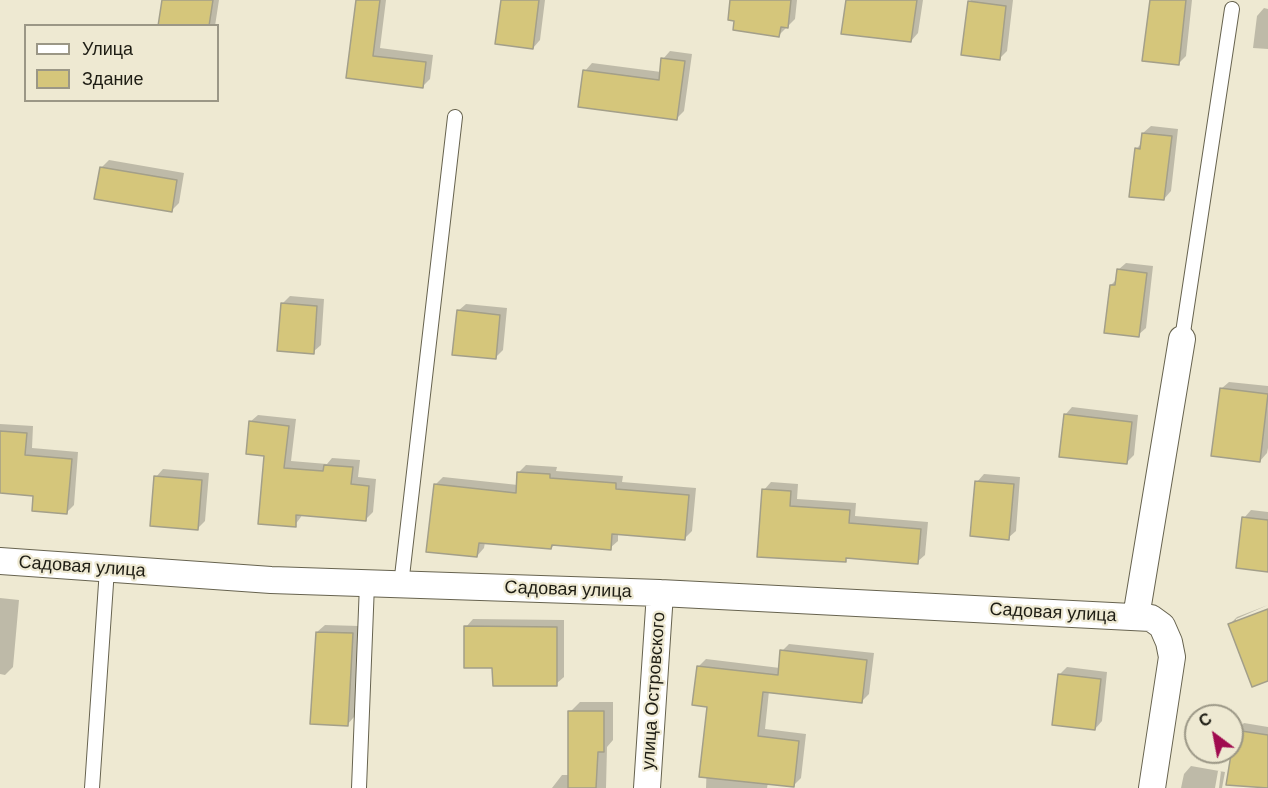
<!DOCTYPE html>
<html>
<head>
<meta charset="utf-8">
<style>
	body { margin:0 }
	#map { position:relative; width:1268px; height:788px; overflow:hidden; background:#eee9d2; font-family:Arial,sans-serif }
	canvas { display:block }
	.legend { position:absolute; left:24px; top:24px; width:195px; height:78px; box-sizing:border-box; background:#eee9d2; border:2px solid #9b9786; margin:0; padding:8px 10px; list-style:none; font-size:18px; color:#1e1d14 }
	.legend li { display:flex; align-items:center; gap:12px; height:30px }
	.legend b { width:30px; border:2px solid #9b9786 }
	.north { position:absolute; left:1184px; top:704px; width:60px; height:60px; box-sizing:border-box; background:#eee9d2; border:2px solid #9b9786; border-radius:50%; rotate:328deg; font-size:16px; font-weight:700; line-height:24px; text-align:center; color:#1e1d14 }
	.north::after { content:''; display:block; margin:auto; width:21px; height:27px; background:#a00b4f; clip-path:polygon(50% 0,100% 100%,50% 72%,0 100%) }
</style>
</head>
<body>
<div id="map">
<canvas width="1268" height="788"></canvas>
<ul class="legend">
<li><b style="height:8px;background:#fff"></b>Улица</li>
<li><b style="height:16px;background:#d5c67b"></b>Здание</li>
</ul>
<div class="north">С</div>
</div>
<script>
const c = document.querySelector('canvas').getContext('2d');
c.lineJoin = 'round';
function fill(path, color) {
  c.fillStyle = color;
  c.fill(path, 'evenodd');
}
function shape(rows) {
  const path = new Path2D();
  for (const r of rows) {
    path.moveTo(r[0], r[1]);
    for (let i = 2; i < r.length; i += 2) path.lineTo(r[i], r[i + 1]);
  }
  return path;
}
function strokePath(path, color, width, dash) {
  c.strokeStyle = color;
  c.lineWidth = width;
  c.lineCap = dash ? 'butt' : 'round';
  c.setLineDash(dash || []);
  c.stroke(path);
}
function label(font, color, halo, rows, align = 'center') {
  c.font = font + ' Arial,sans-serif';
  c.lineWidth = 4.5;
  c.setLineDash([]);
  c.textBaseline = 'middle';
  c.strokeStyle = halo;
  c.fillStyle = color;
  for (const [text, x, y, turn = 0] of rows) {
    c.save();
    c.translate(x, y);
    c.rotate((+turn || 0) * Math.PI / 180);
    c.textAlign = isNaN(turn) ? turn : align;
    if (halo) c.strokeText(text, 0, 0);
    c.fillText(text, 0, 0);
    c.restore();
  }
}
fill(shape([
	[163,0,219,0,215,26,160,26],
	[358,0,386,0,380,48,433,55,430,79,422,87,347,77],
	[502,0,545,0,540,40,533,48],
	[732,0,797,0,795,19,779,35,736,20],
	[847,0,923,0,918,33,911,41],
	[971,0,1013,0,1007,51,999,59,969,2],
	[1151,0,1192,0,1186,56,1178,64],
	[1264,8,1268,9,1268,49,1253,48,1257,16],
	[670,51,692,54,684,111,677,118,585,71,592,63,661,72,663,59],
	[1151,126,1178,129,1171,191,1164,199,1136,149,1143,142,1143,133],
	[109,160,184,173,179,203,172,210,101,168],
	[1126,263,1153,266,1146,328,1138,335,1111,285,1117,279,1118,270],
	[290,296,324,299,321,345,313,352,282,304],
	[466,304,507,308,503,350,495,358,458,311],
	[1229,382,1268,386,1268,448,1267,453,1260,461,1221,389],
	[1072,407,1138,415,1134,455,1126,463,1065,415],
	[258,415,296,419,291,461,327,464,332,458,360,460,358,477,376,479,373,512,366,519,303,514,295,525,250,422],
	[0,424,33,426,32,448,78,452,74,505,67,512,35,494,0,492],
	[526,465,557,467,556,471,623,476,622,482,696,488,692,531,685,538,618,533,618,541,610,548,555,544,551,548,485,542,484,548,477,556,435,485,443,477,518,485,519,472],
	[163,469,209,473,205,521,198,528,156,477],
	[984,474,1020,477,1016,531,1008,538,977,482],
	[771,482,798,484,797,499,856,503,855,516,928,522,925,555,917,562,848,557,845,560,764,490],
	[1251,510,1268,512,1268,570,1244,518],
	[0,598,19,600,13,667,5,675,0,674],
	[1268,605,1236,619,1236,623,1268,610,1268,679,1229,625,1237,617],
	[473,619,564,620,564,677,556,684,494,667,466,627],
	[325,625,359,626,354,717,347,725,317,632],
	[789,644,874,653,869,694,861,702,769,691,765,729,806,734,801,778,793,786,768,783,767,788,706,788,709,705,698,667,706,659,780,668,782,651],
	[1067,667,1107,672,1102,721,1095,729,1059,675],
	[580,702,613,702,613,740,607,747,606,788,552,788,562,775,570,775,570,712],
	[1244,723,1268,727,1268,788,1228,784,1236,730],
	[1191,766,1225,772,1222,788,1219,788,1221,771,1218,771,1215,788,1181,788,1184,774]
]), '#0003');
const building = shape([
	[162,0,213,0,209,26,158,26,162,0],
	[356,0,380,0,373,56,426,62,423,88,346,78,356,0],
	[501,0,539,0,533,49,495,44,501,0],
	[730,0,791,0,788,28,781,27,779,37,733,30,734,21,728,20,730,0],
	[846,0,917,0,911,42,841,34,846,0],
	[1150,0,1186,0,1179,65,1142,61,1150,0],
	[968,1,1006,6,1000,60,961,55,968,1],
	[661,58,685,61,677,120,578,107,583,70,659,80,661,58],
	[1142,133,1172,136,1164,200,1129,197,1135,148,1140,149,1142,133],
	[100,167,177,180,172,212,94,199,100,167],
	[1117,269,1147,273,1139,337,1104,333,1110,285,1115,285,1117,269],
	[281,303,317,306,314,354,277,351,281,303],
	[457,310,500,315,496,359,452,355,457,310],
	[1220,388,1268,394,1260,462,1211,456,1220,388],
	[1064,414,1132,422,1127,464,1059,457,1064,414],
	[249,421,289,426,284,468,323,471,324,465,353,467,351,484,369,486,366,521,296,515,296,527,258,524,264,456,246,454,249,421],
	[0,431,27,433,25,455,72,459,67,514,32,511,33,496,0,493,0,431],
	[517,472,550,474,550,478,616,483,616,489,689,495,685,540,612,534,611,550,552,545,551,549,479,543,477,557,426,552,434,484,516,493,517,472],
	[154,476,202,480,198,530,150,526,154,476],
	[975,481,1014,484,1009,540,970,536,975,481],
	[762,489,791,491,790,506,850,510,849,523,921,529,918,564,846,558,846,562,757,557,762,489],
	[1242,517,1268,520,1268,572,1236,568,1242,517],
	[1268,609,1268,681,1252,687,1228,624,1268,609],
	[464,626,557,627,557,686,493,686,492,668,464,668,464,626],
	[316,632,353,633,348,726,310,724,316,632],
	[780,650,867,660,862,703,763,692,758,736,799,741,794,787,699,777,707,707,692,705,697,666,778,675,780,650],
	[1058,674,1101,679,1095,730,1052,725,1058,674],
	[568,711,604,711,604,752,598,752,596,788,568,788,568,711],
	[1235,730,1268,735,1268,788,1226,785,1235,730]
]);
fill(building, '#d5c67b');
strokePath(building, '#a39f89', 1.5);
const lane = shape([
	[1182,339,1232,9],
	[401,585,455,117],
	[92,788,107,569],
	[359,788,367,584]
]);
const street = shape([
	[0,561,271,580,660,593,1151,618,1162,626,1169,642,1172,657,1152,788],
	[1136,617,1182,339],
	[647,788,660,593]
]);
strokePath(lane, '#67634f', 16);
strokePath(street, '#67634f', 28);
strokePath(lane, '#fff', 14);
strokePath(street, '#fff', 26);
label('18px', '#1e1d14', '#eee9d2', [
	["Садовая улица",82,567,4],
	["Садовая улица",568,590,2],
	["Садовая улица",1053,613,3],
	["улица Островского",654,691,-86]
]);
</script>
</body>
</html>
